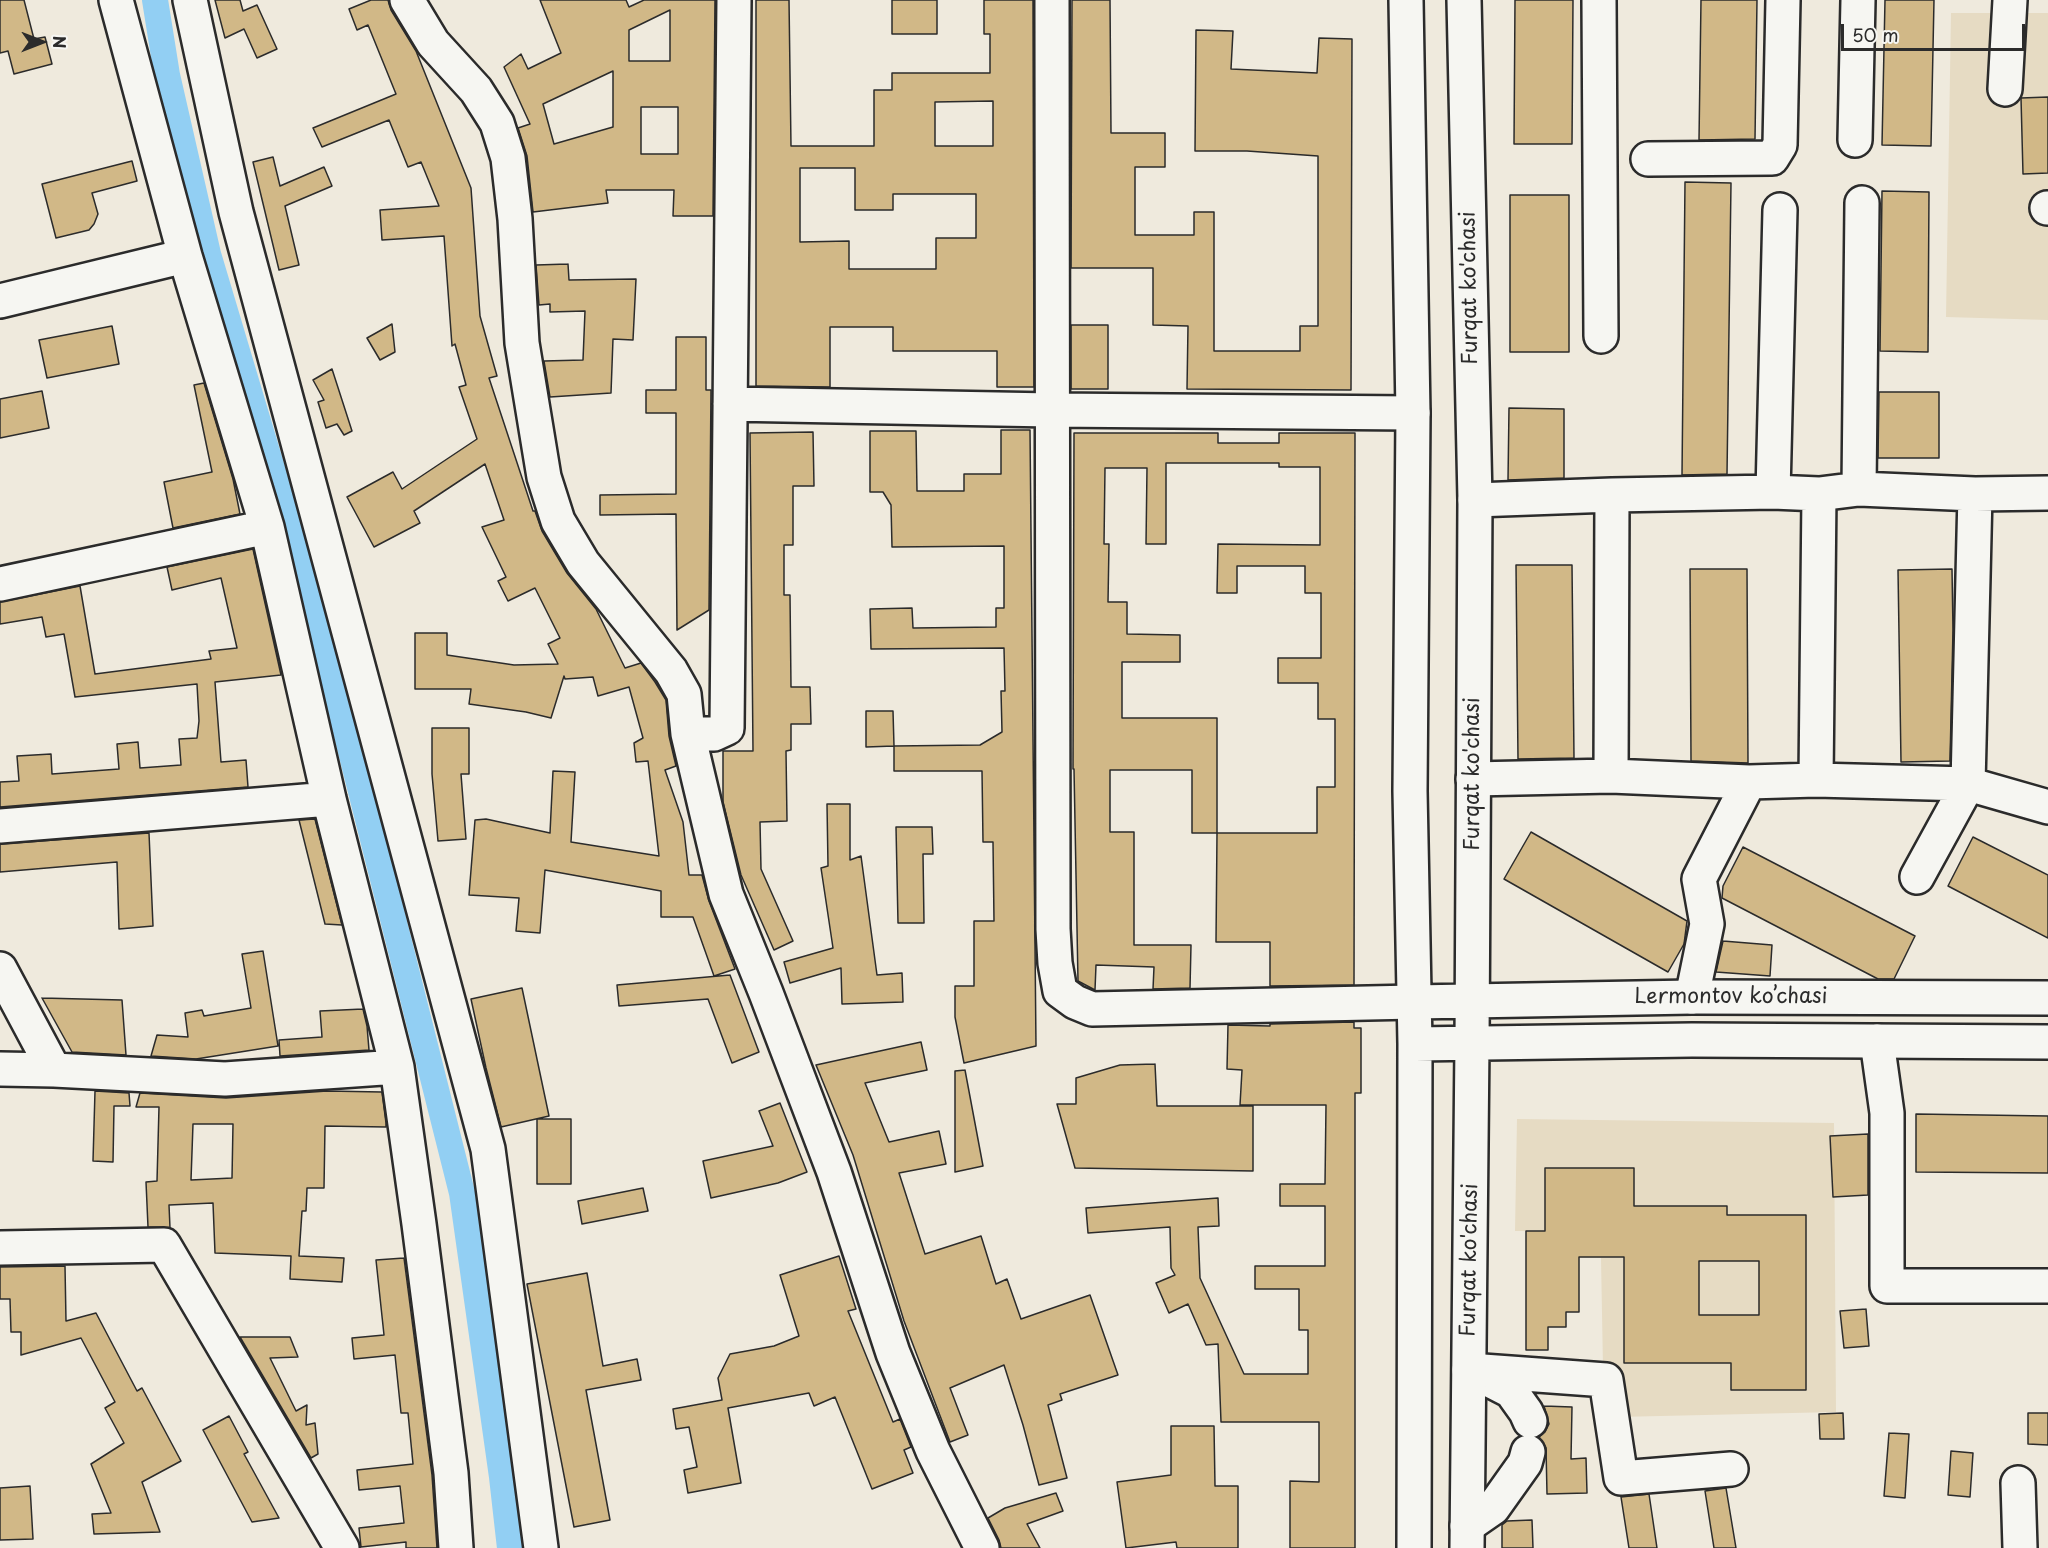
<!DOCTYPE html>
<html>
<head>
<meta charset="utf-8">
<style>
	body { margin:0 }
	#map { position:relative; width:2048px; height:1548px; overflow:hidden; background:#efeadd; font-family:"Playpen Sans",sans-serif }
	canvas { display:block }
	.north { position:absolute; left:12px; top:12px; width:60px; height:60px; -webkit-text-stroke:4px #f6f6f2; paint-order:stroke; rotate:90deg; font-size:16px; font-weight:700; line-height:24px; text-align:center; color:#2b2b2b }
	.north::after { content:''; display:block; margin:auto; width:21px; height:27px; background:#2b2b2b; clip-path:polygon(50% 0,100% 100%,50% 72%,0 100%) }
	.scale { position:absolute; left:1841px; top:24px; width:184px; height:27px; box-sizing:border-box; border:3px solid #2b2b2b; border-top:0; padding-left:8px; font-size:18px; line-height:21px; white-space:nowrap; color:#2b2b2b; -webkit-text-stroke:4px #f6f6f2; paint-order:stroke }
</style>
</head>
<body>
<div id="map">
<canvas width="2048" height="1548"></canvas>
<div class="north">N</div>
<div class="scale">50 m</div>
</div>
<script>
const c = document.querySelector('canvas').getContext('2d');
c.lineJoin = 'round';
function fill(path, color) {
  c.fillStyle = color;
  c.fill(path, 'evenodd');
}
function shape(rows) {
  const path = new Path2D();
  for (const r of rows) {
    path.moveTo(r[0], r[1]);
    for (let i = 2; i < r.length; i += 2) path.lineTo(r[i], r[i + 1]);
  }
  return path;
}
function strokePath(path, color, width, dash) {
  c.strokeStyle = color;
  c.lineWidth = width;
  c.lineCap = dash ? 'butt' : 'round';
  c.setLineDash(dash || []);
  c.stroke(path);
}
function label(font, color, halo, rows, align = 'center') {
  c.font = font + ' "Playpen Sans",sans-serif';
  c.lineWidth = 5;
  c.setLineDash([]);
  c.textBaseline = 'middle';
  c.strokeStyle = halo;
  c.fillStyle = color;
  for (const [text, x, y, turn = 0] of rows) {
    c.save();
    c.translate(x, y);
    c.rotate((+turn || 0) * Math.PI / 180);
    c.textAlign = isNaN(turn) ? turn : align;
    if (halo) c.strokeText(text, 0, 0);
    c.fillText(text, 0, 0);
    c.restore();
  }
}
fill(shape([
	[1951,13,2048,13,2048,320,1946,317],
	[1517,1119,1834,1123,1836,1412,1617,1417,1603,1368,1601,1258,1545,1257,1545,1231,1515,1231]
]), '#e6dbc3');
strokePath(shape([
	[155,0,167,75,208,254,322,636,462,1193,502,1477,510,1548]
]), '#92cff3', 26);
const building = shape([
	[0,0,24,0,34,39,45,37,52,64,14,74,8,51,0,53,0,0],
	[215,0,240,0,243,11,257,5,277,49,257,58,244,29,225,38,215,0],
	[371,0,388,0,391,10,416,51,471,188,480,316,497,376,489,378,533,511,535,511,542,531,567,573,596,609,625,668,641,663,655,682,666,700,669,736,676,766,665,770,683,822,689,875,702,875,709,901,735,969,714,976,693,917,661,917,661,891,545,870,540,933,516,931,519,898,469,895,475,820,486,819,550,833,553,771,575,772,571,842,659,856,648,761,636,762,634,743,643,738,629,687,598,696,593,677,565,679,564,676,551,718,526,712,469,704,471,689,415,689,415,633,447,633,447,655,514,665,558,664,548,644,560,638,535,588,508,601,498,581,506,577,482,527,504,520,485,464,414,511,420,523,374,547,347,497,393,472,402,489,477,439,459,387,466,385,455,344,452,346,444,236,382,240,380,210,439,206,421,162,408,167,389,120,322,147,313,128,396,94,368,25,357,30,349,9,371,0],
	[540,0,626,0,629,7,644,0,715,0,713,216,673,216,674,190,606,190,608,203,533,212,527,156,518,128,530,124,504,67,521,54,528,69,561,53,540,0],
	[670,10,670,61,629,61,629,30,670,10],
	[613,71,613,127,554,144,543,104,613,71],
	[641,107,678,107,678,154,641,154,641,107],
	[756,0,789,0,791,146,874,146,874,90,892,90,892,73,990,73,990,34,984,34,984,0,1033,0,1034,387,997,387,997,351,893,351,893,327,830,327,830,387,756,386,756,0],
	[993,101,993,146,935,146,935,102,993,101],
	[800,168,855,168,855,210,893,210,893,194,976,194,976,238,936,238,936,269,849,269,849,241,800,242,800,168],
	[892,0,937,0,937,34,892,34,892,0],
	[1072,0,1110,0,1111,133,1165,133,1165,167,1135,167,1135,235,1194,235,1194,212,1214,212,1214,351,1300,351,1300,326,1318,326,1318,156,1247,151,1195,151,1196,30,1233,31,1231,69,1317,73,1319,38,1352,39,1351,390,1187,389,1188,326,1153,325,1153,268,1071,268,1072,0],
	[1515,0,1573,0,1572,144,1514,144,1515,0],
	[1701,0,1757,0,1755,139,1699,140,1701,0],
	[1885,0,1934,0,1931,146,1882,145,1885,0],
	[2048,97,2048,173,2023,174,2021,98,2048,97],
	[273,157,280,186,324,167,332,186,285,206,299,265,279,270,253,162,273,157],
	[132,161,137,181,92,193,98,214,94,224,89,230,56,238,42,184,132,161],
	[1685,182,1731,183,1727,474,1682,475,1685,182],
	[1882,191,1929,192,1928,352,1880,351,1882,191],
	[1510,195,1569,195,1569,352,1510,352,1510,195],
	[568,264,569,280,636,279,633,340,613,339,611,393,550,397,544,361,583,360,585,311,550,312,550,304,539,305,536,265,568,264],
	[392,324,395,352,380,360,367,338,392,324],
	[1071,325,1108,325,1108,389,1071,389,1071,325],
	[112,326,119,364,47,378,39,340,112,326],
	[676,337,706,337,706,390,711,390,709,610,677,630,676,514,600,515,600,495,676,494,676,413,646,413,646,390,676,390,676,337],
	[332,369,352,431,344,435,337,424,326,428,318,402,324,400,313,380,332,369],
	[204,383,233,479,240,514,173,528,164,482,212,472,194,385,204,383],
	[42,391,49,428,0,438,0,399,42,391],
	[1879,392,1939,392,1939,458,1878,458,1879,392],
	[1509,408,1564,409,1564,478,1508,480,1509,408],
	[1001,430,1030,430,1036,1046,964,1063,955,1017,955,986,974,986,974,921,994,921,993,842,983,842,982,771,894,771,894,746,980,745,1002,732,1001,691,1005,691,1004,648,871,649,870,609,912,608,913,628,996,627,996,608,1004,608,1004,546,892,547,891,505,883,492,870,492,870,431,916,431,917,491,964,491,964,474,1001,474,1001,430],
	[813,432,814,486,793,486,793,545,784,545,784,595,790,595,791,687,810,687,811,724,791,724,791,750,786,751,787,821,760,822,761,869,793,941,774,950,741,875,723,802,723,751,753,751,750,433,813,432],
	[1074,433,1218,433,1218,443,1279,443,1279,433,1355,433,1354,985,1270,986,1270,942,1216,942,1217,833,1192,833,1192,770,1110,770,1110,832,1134,832,1134,945,1191,945,1190,988,1153,989,1154,967,1096,965,1095,990,1078,981,1074,769,1073,769,1074,433],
	[1166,463,1279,463,1279,467,1320,467,1320,545,1218,544,1217,593,1237,593,1237,566,1305,566,1305,593,1321,593,1321,658,1278,658,1278,683,1318,683,1318,719,1335,719,1335,787,1317,787,1317,833,1217,833,1217,718,1122,718,1122,662,1180,662,1180,635,1127,634,1127,602,1108,602,1109,544,1104,544,1105,468,1147,468,1146,544,1166,544,1166,463],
	[253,549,281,675,215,682,221,762,246,760,248,787,0,807,0,782,19,781,17,756,51,754,52,774,119,769,117,744,138,742,140,768,181,765,179,739,197,738,199,721,197,684,75,697,64,634,46,637,42,617,0,624,0,602,80,586,95,674,211,659,209,651,237,648,221,578,172,590,167,567,253,549],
	[1516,565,1572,565,1574,758,1518,759,1516,565],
	[1690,569,1747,569,1748,763,1691,761,1690,569],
	[1952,569,1953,630,1950,761,1901,762,1898,570,1952,569],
	[866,711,893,711,894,746,866,747,866,711],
	[432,728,469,728,469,774,461,774,466,839,438,841,432,774,432,728],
	[827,804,850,804,850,860,861,856,877,975,902,973,903,1002,842,1004,841,968,790,983,784,962,833,948,821,868,828,866,827,804],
	[315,819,342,925,325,924,299,820,315,819],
	[896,827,932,827,933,854,923,854,924,923,898,923,896,827],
	[1531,832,1687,921,1684,944,1668,972,1504,879,1531,832],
	[149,833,153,926,119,929,117,862,0,872,0,844,149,833],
	[1973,837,2048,875,2048,938,1948,886,1973,837],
	[1743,847,1915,936,1894,979,1878,979,1722,898,1723,886,1743,847],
	[1723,941,1772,945,1770,976,1716,972,1723,941],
	[263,951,278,1046,196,1059,151,1056,157,1035,188,1037,185,1013,202,1010,204,1016,251,1008,242,954,263,951],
	[730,975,759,1052,732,1063,708,999,619,1006,617,985,730,975],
	[522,988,549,1116,501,1127,486,1068,471,999,522,988],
	[42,998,122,1000,126,1055,72,1052,42,998],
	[363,1009,367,1026,369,1050,280,1056,279,1040,322,1037,320,1011,363,1009],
	[1354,1022,1354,1028,1361,1028,1361,1093,1355,1093,1355,1548,1290,1548,1290,1481,1319,1482,1319,1422,1221,1422,1218,1344,1206,1345,1188,1304,1169,1313,1156,1283,1175,1275,1171,1268,1170,1227,1088,1233,1086,1208,1218,1198,1219,1226,1198,1227,1200,1278,1244,1374,1308,1374,1308,1330,1299,1330,1299,1289,1255,1289,1255,1266,1325,1266,1325,1206,1280,1206,1280,1184,1325,1184,1326,1105,1240,1105,1242,1070,1227,1069,1228,1025,1270,1026,1270,1024,1354,1022],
	[921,1042,927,1070,865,1083,889,1142,939,1131,946,1164,899,1173,925,1254,981,1236,996,1284,1007,1279,1021,1319,1090,1295,1118,1375,1060,1394,1062,1400,1048,1405,1067,1478,1039,1485,1023,1425,1004,1365,950,1388,968,1435,950,1442,904,1321,853,1155,816,1065,921,1042],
	[1155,1064,1157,1106,1253,1106,1253,1171,1075,1168,1057,1104,1076,1104,1076,1078,1120,1065,1155,1064],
	[965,1070,983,1166,955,1172,955,1071,965,1070],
	[95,1091,129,1093,130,1106,114,1106,113,1162,93,1161,95,1091],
	[327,1091,382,1092,386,1123,386,1127,325,1126,324,1188,307,1188,306,1211,302,1211,299,1256,344,1258,342,1282,290,1279,291,1256,215,1253,213,1203,169,1205,170,1228,148,1227,146,1182,157,1181,159,1107,136,1107,140,1093,226,1098,327,1091],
	[193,1124,233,1124,232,1178,191,1180,193,1124],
	[780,1103,807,1172,778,1183,711,1198,703,1161,773,1146,759,1111,780,1103],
	[1916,1114,2048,1116,2048,1173,1916,1172,1916,1114],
	[537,1119,571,1119,571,1184,537,1184,537,1119],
	[1868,1134,1868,1195,1833,1197,1830,1136,1868,1134],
	[1545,1168,1634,1168,1634,1206,1727,1206,1727,1215,1806,1215,1806,1390,1731,1390,1731,1363,1624,1363,1624,1257,1579,1257,1579,1312,1566,1312,1566,1327,1548,1327,1548,1350,1526,1350,1526,1231,1545,1231,1545,1168],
	[1699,1261,1759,1261,1759,1315,1699,1315,1699,1261],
	[643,1188,648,1211,582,1224,578,1201,643,1188],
	[839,1256,856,1309,848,1311,893,1422,900,1419,911,1447,904,1450,913,1473,872,1489,835,1397,814,1406,809,1393,728,1408,741,1483,688,1493,684,1470,697,1467,689,1427,676,1429,673,1409,722,1400,718,1378,730,1354,774,1346,799,1336,780,1275,839,1256],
	[404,1258,432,1475,437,1548,406,1548,406,1542,361,1547,359,1528,404,1523,400,1486,359,1490,357,1470,413,1464,408,1413,401,1413,395,1355,354,1359,352,1338,384,1335,376,1260,404,1258],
	[65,1266,66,1321,96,1313,137,1391,142,1388,181,1461,142,1482,160,1532,94,1534,92,1514,111,1513,91,1464,124,1443,105,1408,115,1402,81,1338,21,1355,21,1332,11,1332,10,1299,0,1299,0,1267,65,1266],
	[587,1273,603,1366,637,1359,641,1380,586,1390,610,1520,574,1527,527,1284,587,1273],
	[1866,1309,1869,1346,1844,1348,1840,1311,1866,1309],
	[240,1337,290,1337,298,1357,270,1358,296,1411,307,1405,306,1425,315,1423,318,1454,311,1458,240,1337],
	[1544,1406,1572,1407,1571,1459,1586,1458,1587,1493,1547,1494,1546,1448,1539,1437,1545,1432,1549,1424,1544,1406],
	[1843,1413,1844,1439,1820,1439,1819,1414,1843,1413],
	[2028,1413,2048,1413,2048,1445,2028,1444,2028,1413],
	[229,1416,248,1452,244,1454,279,1518,252,1522,203,1430,229,1416],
	[1171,1426,1214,1426,1215,1486,1238,1486,1238,1548,1177,1548,1176,1542,1126,1548,1117,1482,1171,1475,1171,1426],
	[1889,1433,1909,1434,1905,1498,1884,1496,1889,1433],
	[1951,1451,1973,1453,1970,1497,1948,1495,1951,1451],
	[30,1486,33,1539,0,1540,0,1488,30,1486],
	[1726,1488,1736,1548,1714,1548,1705,1491,1726,1488],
	[1056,1493,1063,1511,1027,1524,1040,1548,1001,1548,999,1540,988,1518,1005,1508,1056,1493],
	[1649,1494,1657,1548,1629,1548,1621,1497,1649,1494],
	[1532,1520,1533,1548,1502,1548,1502,1525,1507,1521,1532,1520]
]);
fill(building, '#d1b887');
strokePath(building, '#2b2b2b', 1.5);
const minor = shape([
	[116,0,185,256,267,527,329,799,397,1067,419,1224,451,1473,456,1548],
	[190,0,236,212,488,1149,541,1548],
	[407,0,433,43,476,90,497,123,508,158,515,219,522,343,544,477,558,521,583,563,671,671,684,694,688,734,726,894,766,993,834,1172,893,1353,933,1451,982,1548],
	[1052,0,1053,929,1055,963,1060,991,1075,1002,1092,1009,1414,1002],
	[1599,0,1601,336],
	[2005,89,2010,0],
	[1855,140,1858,0],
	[1648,159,1772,158,1780,145,1783,0],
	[2047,208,2048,208],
	[0,301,185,256],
	[730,404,1051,410,1413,413],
	[1859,489,1862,203],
	[1773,492,1780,210],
	[1975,494,1968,784,2048,807],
	[1475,500,1612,495,1773,492,1819,494,1859,489,1975,494,2048,493],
	[0,584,267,527],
	[688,734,714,734,727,728,734,0],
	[1611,776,1612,495],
	[1473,779,1611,776,1749,782,1816,780,1819,494],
	[1816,780,1968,784,1917,877],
	[0,826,329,799],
	[0,969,54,1070,225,1079,397,1067],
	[1692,997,1707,924,1699,879,1749,782],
	[1877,1041,1887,1113,1887,1286,2048,1286],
	[0,1069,54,1070],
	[0,1248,164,1245,342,1548],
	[1469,1370,1606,1380,1621,1478,1731,1469],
	[1476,1373,1511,1391,1526,1412,1530,1421],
	[2018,1483,2020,1548],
	[1467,1526,1493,1508,1525,1463,1528,1452]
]);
const major = shape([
	[1406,0,1413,413,1410,791,1415,1044,1414,1548],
	[1464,0,1475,500,1472,1043,1467,1548],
	[1414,1002,1692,997,2048,998],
	[1415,1044,1692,1040,2048,1042]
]);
strokePath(minor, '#2b2b2b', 38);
strokePath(major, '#2b2b2b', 38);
strokePath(minor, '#f6f6f2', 33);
strokePath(major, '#f6f6f2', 33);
label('21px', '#2b2b2b', '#f6f6f2', [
	["Furqat ko'chasi",1470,288,-91],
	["Furqat ko'chasi",1473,774,-90],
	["Lermontov ko’chasi",1731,997],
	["Furqat ko'chasi",1470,1260,-89]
]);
</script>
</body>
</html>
